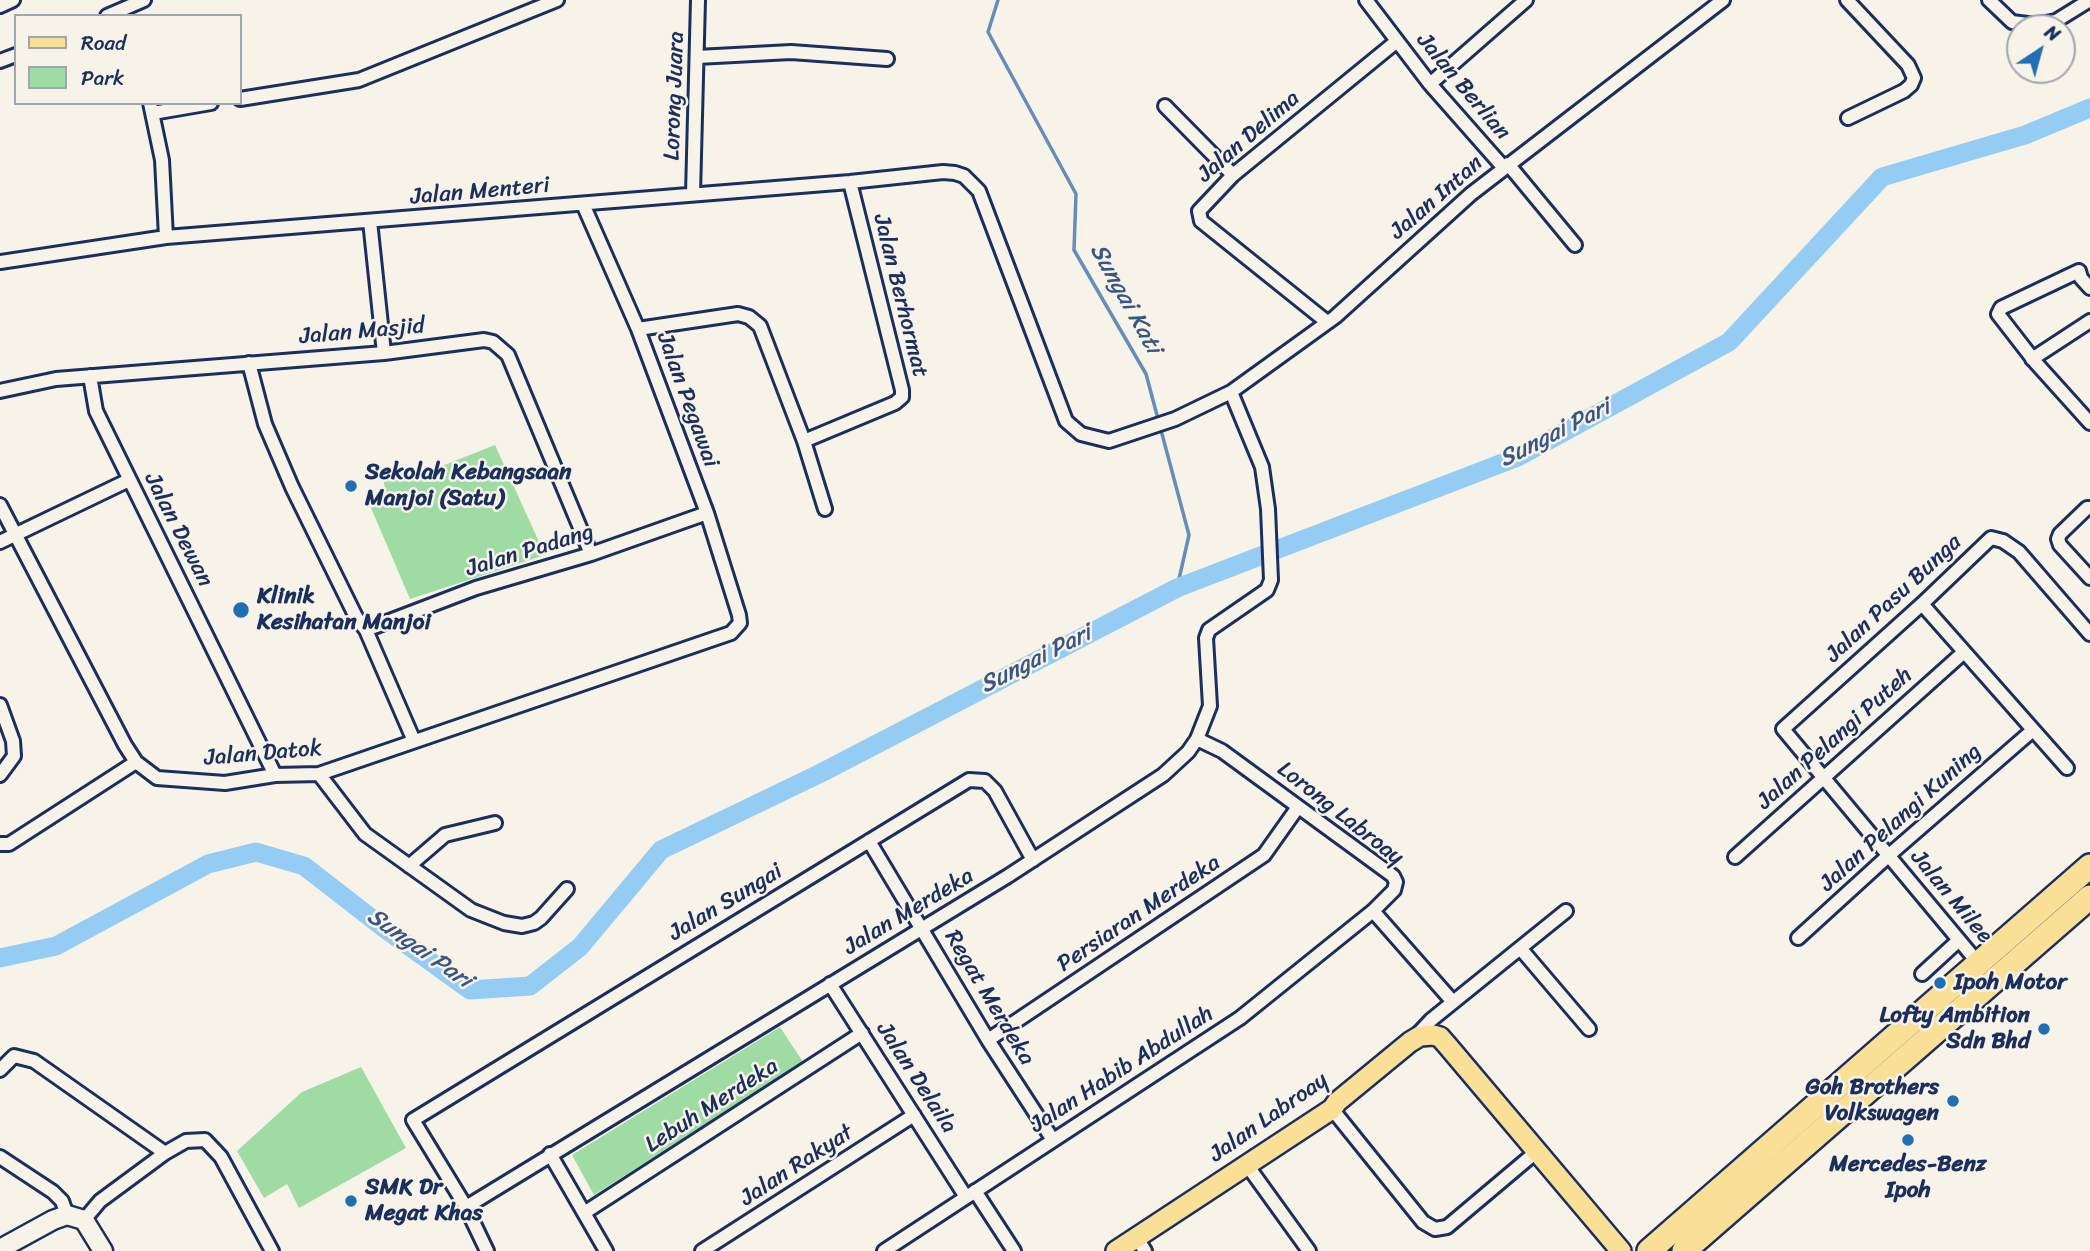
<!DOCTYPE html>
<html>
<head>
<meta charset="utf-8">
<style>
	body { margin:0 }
	#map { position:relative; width:2090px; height:1251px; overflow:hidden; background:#f7f3e8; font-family:Sriracha,sans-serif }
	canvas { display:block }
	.legend { position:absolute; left:14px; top:14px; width:228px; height:91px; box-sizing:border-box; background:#f7f3e8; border:2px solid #9fa5b1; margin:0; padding:9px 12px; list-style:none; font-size:21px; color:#1b2f5e }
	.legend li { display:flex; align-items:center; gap:14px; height:35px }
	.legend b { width:35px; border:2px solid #9fa5b1 }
	.north { position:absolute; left:2006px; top:14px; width:70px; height:70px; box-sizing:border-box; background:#f7f3e8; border:2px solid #9fa5b1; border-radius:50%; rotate:36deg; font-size:19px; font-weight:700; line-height:28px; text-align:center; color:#1b2f5e }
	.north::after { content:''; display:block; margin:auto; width:24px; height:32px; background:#1f6fb2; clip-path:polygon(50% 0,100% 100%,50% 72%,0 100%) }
</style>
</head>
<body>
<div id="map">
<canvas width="2090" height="1251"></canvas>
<ul class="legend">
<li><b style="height:9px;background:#fadf96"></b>Road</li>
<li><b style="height:19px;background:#9edca4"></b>Park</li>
</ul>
<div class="north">N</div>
</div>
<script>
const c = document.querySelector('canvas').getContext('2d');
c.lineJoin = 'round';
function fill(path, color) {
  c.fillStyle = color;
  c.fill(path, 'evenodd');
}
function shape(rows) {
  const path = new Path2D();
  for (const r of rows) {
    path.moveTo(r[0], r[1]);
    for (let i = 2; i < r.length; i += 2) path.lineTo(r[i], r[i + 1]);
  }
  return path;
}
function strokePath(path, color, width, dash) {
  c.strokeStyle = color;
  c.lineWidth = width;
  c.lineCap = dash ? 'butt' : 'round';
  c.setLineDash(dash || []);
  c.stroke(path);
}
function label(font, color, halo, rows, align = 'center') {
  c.font = font + ' Sriracha,sans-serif';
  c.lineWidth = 5;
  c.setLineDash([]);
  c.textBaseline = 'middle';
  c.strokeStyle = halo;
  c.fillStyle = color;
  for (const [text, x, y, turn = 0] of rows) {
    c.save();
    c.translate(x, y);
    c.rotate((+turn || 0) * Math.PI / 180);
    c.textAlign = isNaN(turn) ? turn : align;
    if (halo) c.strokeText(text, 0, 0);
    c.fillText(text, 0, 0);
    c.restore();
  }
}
fill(shape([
	[495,445,545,555,410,599,368,501,386,491,383,480,415,467,419,475],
	[780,1027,803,1062,594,1195,572,1155],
	[361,1067,406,1148,299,1208,287,1184,264,1198,237,1151,302,1092]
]), '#9edca4');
strokePath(shape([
	[998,0,988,32,1076,194,1074,250,1146,374,1189,535,1177,588]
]), '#648db7', 3.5);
strokePath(shape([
	[0,958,56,946,208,864,256,852,304,866,384,928,470,990,530,986,580,947,661,850,821,773,1177,588,1518,457,1729,342,1882,177,2025,135,2090,108]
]), '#94ccf3', 19);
const street = shape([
	[1366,0,1430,84,1504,168],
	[1847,0,1908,65,1914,78,1911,85,1904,91,1848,118],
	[1989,0,2012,22,2035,25,2056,21,2090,0],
	[0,6,13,0],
	[107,16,144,0],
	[697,57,791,52,887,59],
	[0,61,16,55],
	[1430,84,1526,0],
	[240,99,359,80,557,0],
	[150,103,162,160,166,237],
	[1165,106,1233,175],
	[153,113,211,103],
	[1508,164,1575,245],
	[693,194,698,0],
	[370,221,384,353],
	[0,262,166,237,850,182,943,172,955,173,964,176,979,191,1066,421,1081,434,1109,441,1175,419,1231,392,1335,317,1471,194,1723,0],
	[2090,288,2081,278,2079,271,2001,308,1998,314,2036,363,2090,423],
	[1327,322,1201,221,1199,211,1233,175,1397,41],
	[638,329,738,314,749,317,760,326,804,441,825,509],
	[2032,359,2090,321],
	[249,363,265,424,292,487,356,617,366,630,414,741],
	[90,376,96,411,275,775],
	[0,391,56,379,384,353,484,340,493,342,508,355,591,554],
	[804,441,895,403,902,397,902,390,850,182],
	[0,505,125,745,136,762,157,778,225,783,275,775,319,774,731,633,740,623,739,615,707,513,638,329,583,204],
	[2090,508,2087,508,2060,534,2058,539,2060,545,2090,578],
	[0,542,129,480],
	[1922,604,2067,768],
	[366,630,476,588,591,554,707,513],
	[0,705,13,741,14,756,0,775],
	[1197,739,1222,751,1393,876,1396,882,1394,890,1373,911,1453,1002],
	[319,774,365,834,471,910,504,923,522,926,534,923,541,918,567,889],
	[869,841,988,1040,1053,1140],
	[0,844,9,844,136,762],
	[1735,857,1964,652],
	[409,866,445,835,495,823],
	[1798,938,1888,856,2033,730],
	[1520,948,1589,1029],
	[1979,964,1783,729,1922,604,1991,538,2003,541,2019,552,2090,634],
	[1922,974,1959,940],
	[830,984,966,1197],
	[1416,1036,1431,1020,1566,911],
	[988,1040,1264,855,1298,807],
	[0,1070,14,1056,34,1061,165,1153],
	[1332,1109,1423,1222,1435,1229,1447,1227,1536,1152],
	[550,1154,606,1251],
	[0,1157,53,1192,62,1201,67,1215],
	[1247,1165,1309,1251],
	[975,1191,1014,1251],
	[466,1207,1008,876,1163,775,1188,752,1197,739,1210,706,1206,638,1209,630,1267,590,1271,580,1268,509,1262,467,1231,392],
	[584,1213,862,1033],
	[84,1220,100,1201,165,1153,186,1141,205,1140,221,1157,272,1251],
	[1137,1238,1145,1251],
	[487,1251,466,1207,413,1120,969,780,985,781,995,791,1033,860],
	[702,1251,914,1115],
	[884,1251,1240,1018,1373,911]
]);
const secondary = shape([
	[0,1249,53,1220,67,1215,84,1220,103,1251]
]);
const primary = shape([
	[1116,1251,1332,1109,1337,1102,1410,1042,1420,1036,1433,1035,1440,1037,1447,1045,1621,1251]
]);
const highway = shape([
	[1649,1251,2090,866],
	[1684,1251,2090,897]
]);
strokePath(street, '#1b2f5e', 18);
strokePath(secondary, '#1b2f5e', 23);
strokePath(primary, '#1b2f5e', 24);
strokePath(highway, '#1b2f5e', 28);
strokePath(street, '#f7f3e8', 12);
strokePath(secondary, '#f7f3e8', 18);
strokePath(primary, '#fadf96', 19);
strokePath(highway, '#fadf96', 23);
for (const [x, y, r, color] of [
	[351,486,7,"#1f6fb2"],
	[241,610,9,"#1f6fb2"],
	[1940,983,7,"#1f6fb2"],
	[2044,1029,7,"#1f6fb2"],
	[1953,1101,7,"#1f6fb2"],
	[1908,1140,7,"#1f6fb2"],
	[351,1201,7,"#1f6fb2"]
]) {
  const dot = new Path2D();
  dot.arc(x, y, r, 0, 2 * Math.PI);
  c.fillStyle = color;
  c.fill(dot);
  strokePath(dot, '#f7f3e8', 2.5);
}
label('23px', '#1b2f5e', '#f7f3e8', [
	["Jalan Berlian",1463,87,50],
	["Lorong Juara",675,96,-88],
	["Jalan Delima",1249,137,-41],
	["Jalan Menteri",480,192,-5],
	["Jalan Intan",1437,198,-41],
	["Jalan Berhormat",900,296,76],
	["Jalan Masjid",362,332,-5],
	["Jalan Pegawai",687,400,70],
	["Jalan Dewan",178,530,63],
	["Jalan Padang",530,551,-17],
	["Jalan Pasu Bunga",1894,599,-43],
	["Jalan Pelangi Puteh",1835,739,-42],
	["Jalan Datok",263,754,-5],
	["Lorong Labroay",1340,814,38],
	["Jalan Pelangi Kuning",1901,818,-42],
	["Jalan Milee",1951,897,50],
	["Jalan Sungai",726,903,-31],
	["Jalan Merdeka",909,912,-31],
	["Persiaran Merdeka",1139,914,-34],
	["Regat Merdeka",989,998,59],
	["Jalan Habib Abdullah",1122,1070,-33],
	["Jalan Delaila",916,1078,57],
	["Lebuh Merdeka",712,1106,-33],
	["Jalan Labroay",1269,1118,-35],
	["Jalan Rakyat",797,1166,-33]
]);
label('bold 23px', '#1b2f5e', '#f7f3e8', [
	["Sekolah Kebangsaan",365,473],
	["Manjoi (Satu)",365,499],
	["Klinik",257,597],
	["Kesihatan Manjoi",257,623],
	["Ipoh Motor",1954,983],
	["Lofty Ambition",2030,1016,"right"],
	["Sdn Bhd",2030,1042,"right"],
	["Goh Brothers",1939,1088,"right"],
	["Volkswagen",1939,1114,"right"],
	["Mercedes-Benz",1908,1165,"center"],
	["Ipoh",1908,1191,"center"],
	["SMK Dr",365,1188],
	["Megat Khas",365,1214]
], 'left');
label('italic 24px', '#395683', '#f7f3e8', [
	["Sungai Kati",1125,299,61],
	["Sungai Pari",1555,434,-27],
	["Sungai Pari",1036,660,-27],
	["Sungai Pari",419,949,35]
]);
</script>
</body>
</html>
